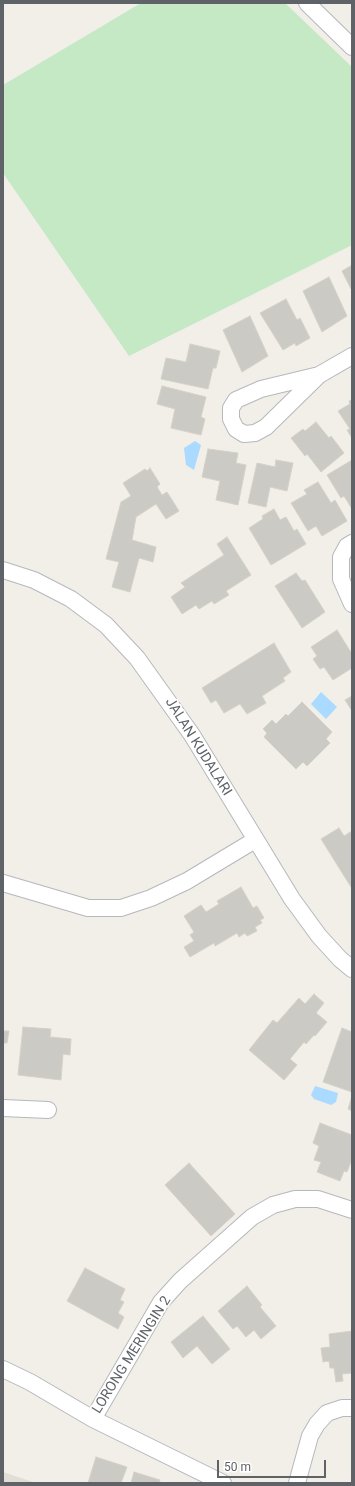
<!DOCTYPE html>
<html>
<head>
<meta charset="utf-8">
<style>
	body { margin:0 }
	#map { position:relative; width:355px; height:1486px; overflow:hidden; background:#f1efe8; font-family:Roboto,sans-serif }
	canvas { display:block }
	.frame { position:absolute; inset:0; border:4px solid #5f6368; pointer-events:none }
	.scale { position:absolute; left:217px; top:1460px; width:109px; height:18px; box-sizing:border-box; border:2px solid #5f6368; border-top:0; padding-left:5px; font-size:12px; line-height:14px; white-space:nowrap; color:#5f6368; -webkit-text-stroke:3px #fff; paint-order:stroke }
</style>
</head>
<body>
<div id="map">
<canvas width="355" height="1486"></canvas>
<div class="frame"></div>
<div class="scale">50 m</div>
</div>
<script>
const c = document.querySelector('canvas').getContext('2d');
c.lineJoin = 'round';
function fill(path, color) {
  c.fillStyle = color;
  c.fill(path, 'evenodd');
}
function shape(rows) {
  const path = new Path2D();
  for (const r of rows) {
    path.moveTo(r[0], r[1]);
    for (let i = 2; i < r.length; i += 2) path.lineTo(r[i], r[i + 1]);
  }
  return path;
}
function strokePath(path, color, width, dash) {
  c.strokeStyle = color;
  c.lineWidth = width;
  c.lineCap = dash ? 'butt' : 'round';
  c.setLineDash(dash || []);
  c.stroke(path);
}
function label(font, color, halo, rows, align = 'center') {
  c.font = font + ' Roboto,sans-serif';
  c.lineWidth = 3.5;
  c.setLineDash([]);
  c.textBaseline = 'middle';
  c.strokeStyle = halo;
  c.fillStyle = color;
  for (const [text, x, y, turn = 0] of rows) {
    c.save();
    c.translate(x, y);
    c.rotate((+turn || 0) * Math.PI / 180);
    c.textAlign = isNaN(turn) ? turn : align;
    if (halo) c.strokeText(text, 0, 0);
    c.fillText(text, 0, 0);
    c.restore();
  }
}
fill(shape([
	[3,1472,36,1483,3,1483]
]), '#e1ded6');
fill(shape([
	[141,3,285,3,352,67,352,245,129,356,3,173,3,85]
]), '#c5e8c5');
fill(shape([
	[195,441,201,445,194,470,186,465,184,448],
	[321,692,337,707,326,719,311,704],
	[315,1086,338,1093,336,1102,331,1105,314,1099,311,1095]
]), '#aadaff');
const building = shape([
	[352,265,352,289,351,289,342,271,352,265],
	[329,277,347,316,322,332,303,291,329,277],
	[286,299,297,320,300,318,310,338,296,346,295,343,283,350,260,313,286,299],
	[250,316,268,356,242,372,223,330,250,316],
	[190,344,220,351,216,368,213,368,208,389,161,379,166,358,186,362,190,344],
	[162,386,206,397,201,417,205,419,201,435,171,428,175,409,157,404,162,386],
	[352,400,352,438,347,430,350,429,338,411,350,404,349,401,352,400],
	[316,422,329,438,331,436,344,453,321,472,307,454,305,456,291,438,303,429,305,431,316,422],
	[208,449,238,453,236,463,246,465,238,505,216,500,220,481,202,477,208,449],
	[276,460,293,463,287,491,270,487,266,507,248,503,257,463,275,467,276,460],
	[352,460,352,509,344,496,341,498,327,475,352,460],
	[150,468,160,484,157,487,162,495,167,492,179,511,166,519,156,504,136,517,132,540,156,547,153,562,139,558,130,592,112,587,119,562,106,559,121,502,131,496,123,483,145,469,147,471,150,468],
	[318,482,331,503,335,500,347,521,322,536,316,526,308,531,291,503,307,494,304,490,318,482],
	[274,509,280,520,286,517,294,531,297,529,306,544,271,565,249,528,263,519,262,516,274,509],
	[227,537,251,575,226,591,229,595,214,604,212,601,199,609,196,605,182,614,171,597,185,587,181,583,224,555,217,544,227,537],
	[296,573,302,581,305,580,325,612,302,628,275,586,296,573],
	[337,630,352,654,352,668,333,680,324,667,320,669,313,659,317,656,311,647,337,630],
	[274,643,291,672,283,678,285,681,262,696,266,703,247,714,240,704,224,713,216,700,211,703,202,688,274,643],
	[352,696,352,711,345,700,352,696],
	[302,702,332,732,326,739,330,743,307,766,303,762,296,769,264,737,267,733,263,729,272,720,276,724,286,714,288,716,302,702],
	[339,828,344,836,352,831,351,887,321,839,339,828],
	[241,887,253,908,257,906,264,918,260,920,262,923,255,927,257,931,247,936,245,933,239,937,237,933,215,946,214,943,190,957,184,947,194,941,190,935,194,932,184,916,201,905,206,912,219,904,217,901,241,887],
	[314,994,324,1003,316,1013,327,1022,315,1036,314,1035,306,1044,304,1042,290,1059,297,1065,284,1080,249,1050,273,1020,277,1023,299,998,305,1004,314,994],
	[23,1027,51,1029,50,1037,71,1039,70,1055,63,1054,61,1080,18,1075,23,1027],
	[342,1028,352,1032,352,1092,323,1082,342,1028],
	[3,1031,9,1031,7,1043,3,1043,3,1047,3,1031],
	[352,1096,352,1111,348,1109,352,1096],
	[320,1123,352,1135,352,1159,347,1172,344,1171,340,1181,317,1172,321,1162,314,1160,319,1146,313,1143,320,1123],
	[189,1163,235,1214,211,1236,165,1185,189,1163],
	[85,1268,125,1289,120,1300,124,1302,118,1313,124,1317,118,1329,67,1301,85,1268],
	[247,1286,262,1305,260,1307,276,1326,261,1339,254,1330,246,1337,237,1326,233,1329,218,1311,247,1286],
	[203,1316,230,1349,212,1364,197,1346,183,1358,171,1342,203,1316],
	[352,1331,352,1373,342,1374,343,1381,336,1382,334,1368,330,1368,329,1361,323,1362,321,1348,330,1347,329,1334,352,1331],
	[96,1457,127,1467,121,1483,88,1483,96,1457],
	[134,1472,160,1480,159,1483,131,1483,134,1472]
]);
fill(building, '#cccac5');
strokePath(building, '#d6d1c6', 1);
const street = shape([
	[307,3,352,47],
	[319,375,261,389,236,400,231,408,231,419,236,429,244,434,255,433,266,427,319,375,352,356],
	[352,543,347,546,341,557,341,579,352,604],
	[3,570,34,580,71,599,106,625,137,658,192,735,292,899,319,936,340,959,352,969],
	[3,883,88,908,121,908,151,898,187,881,255,840],
	[3,1108,48,1110],
	[3,1369,30,1382,93,1419,223,1483],
	[93,1419,161,1302,180,1281,252,1217,273,1205,295,1199,318,1199,352,1210],
	[297,1483,310,1436,317,1424,327,1413,342,1408,352,1408]
]);
strokePath(street, '#b5b8bc', 18);
strokePath(street, '#fff', 16);
label('14px', '#5f6368', '#fff', [
	["JALAN KUDALARI",198,747,58],
	["LORONG MERINGIN 2",132,1355,-58]
]);
</script>
</body>
</html>
